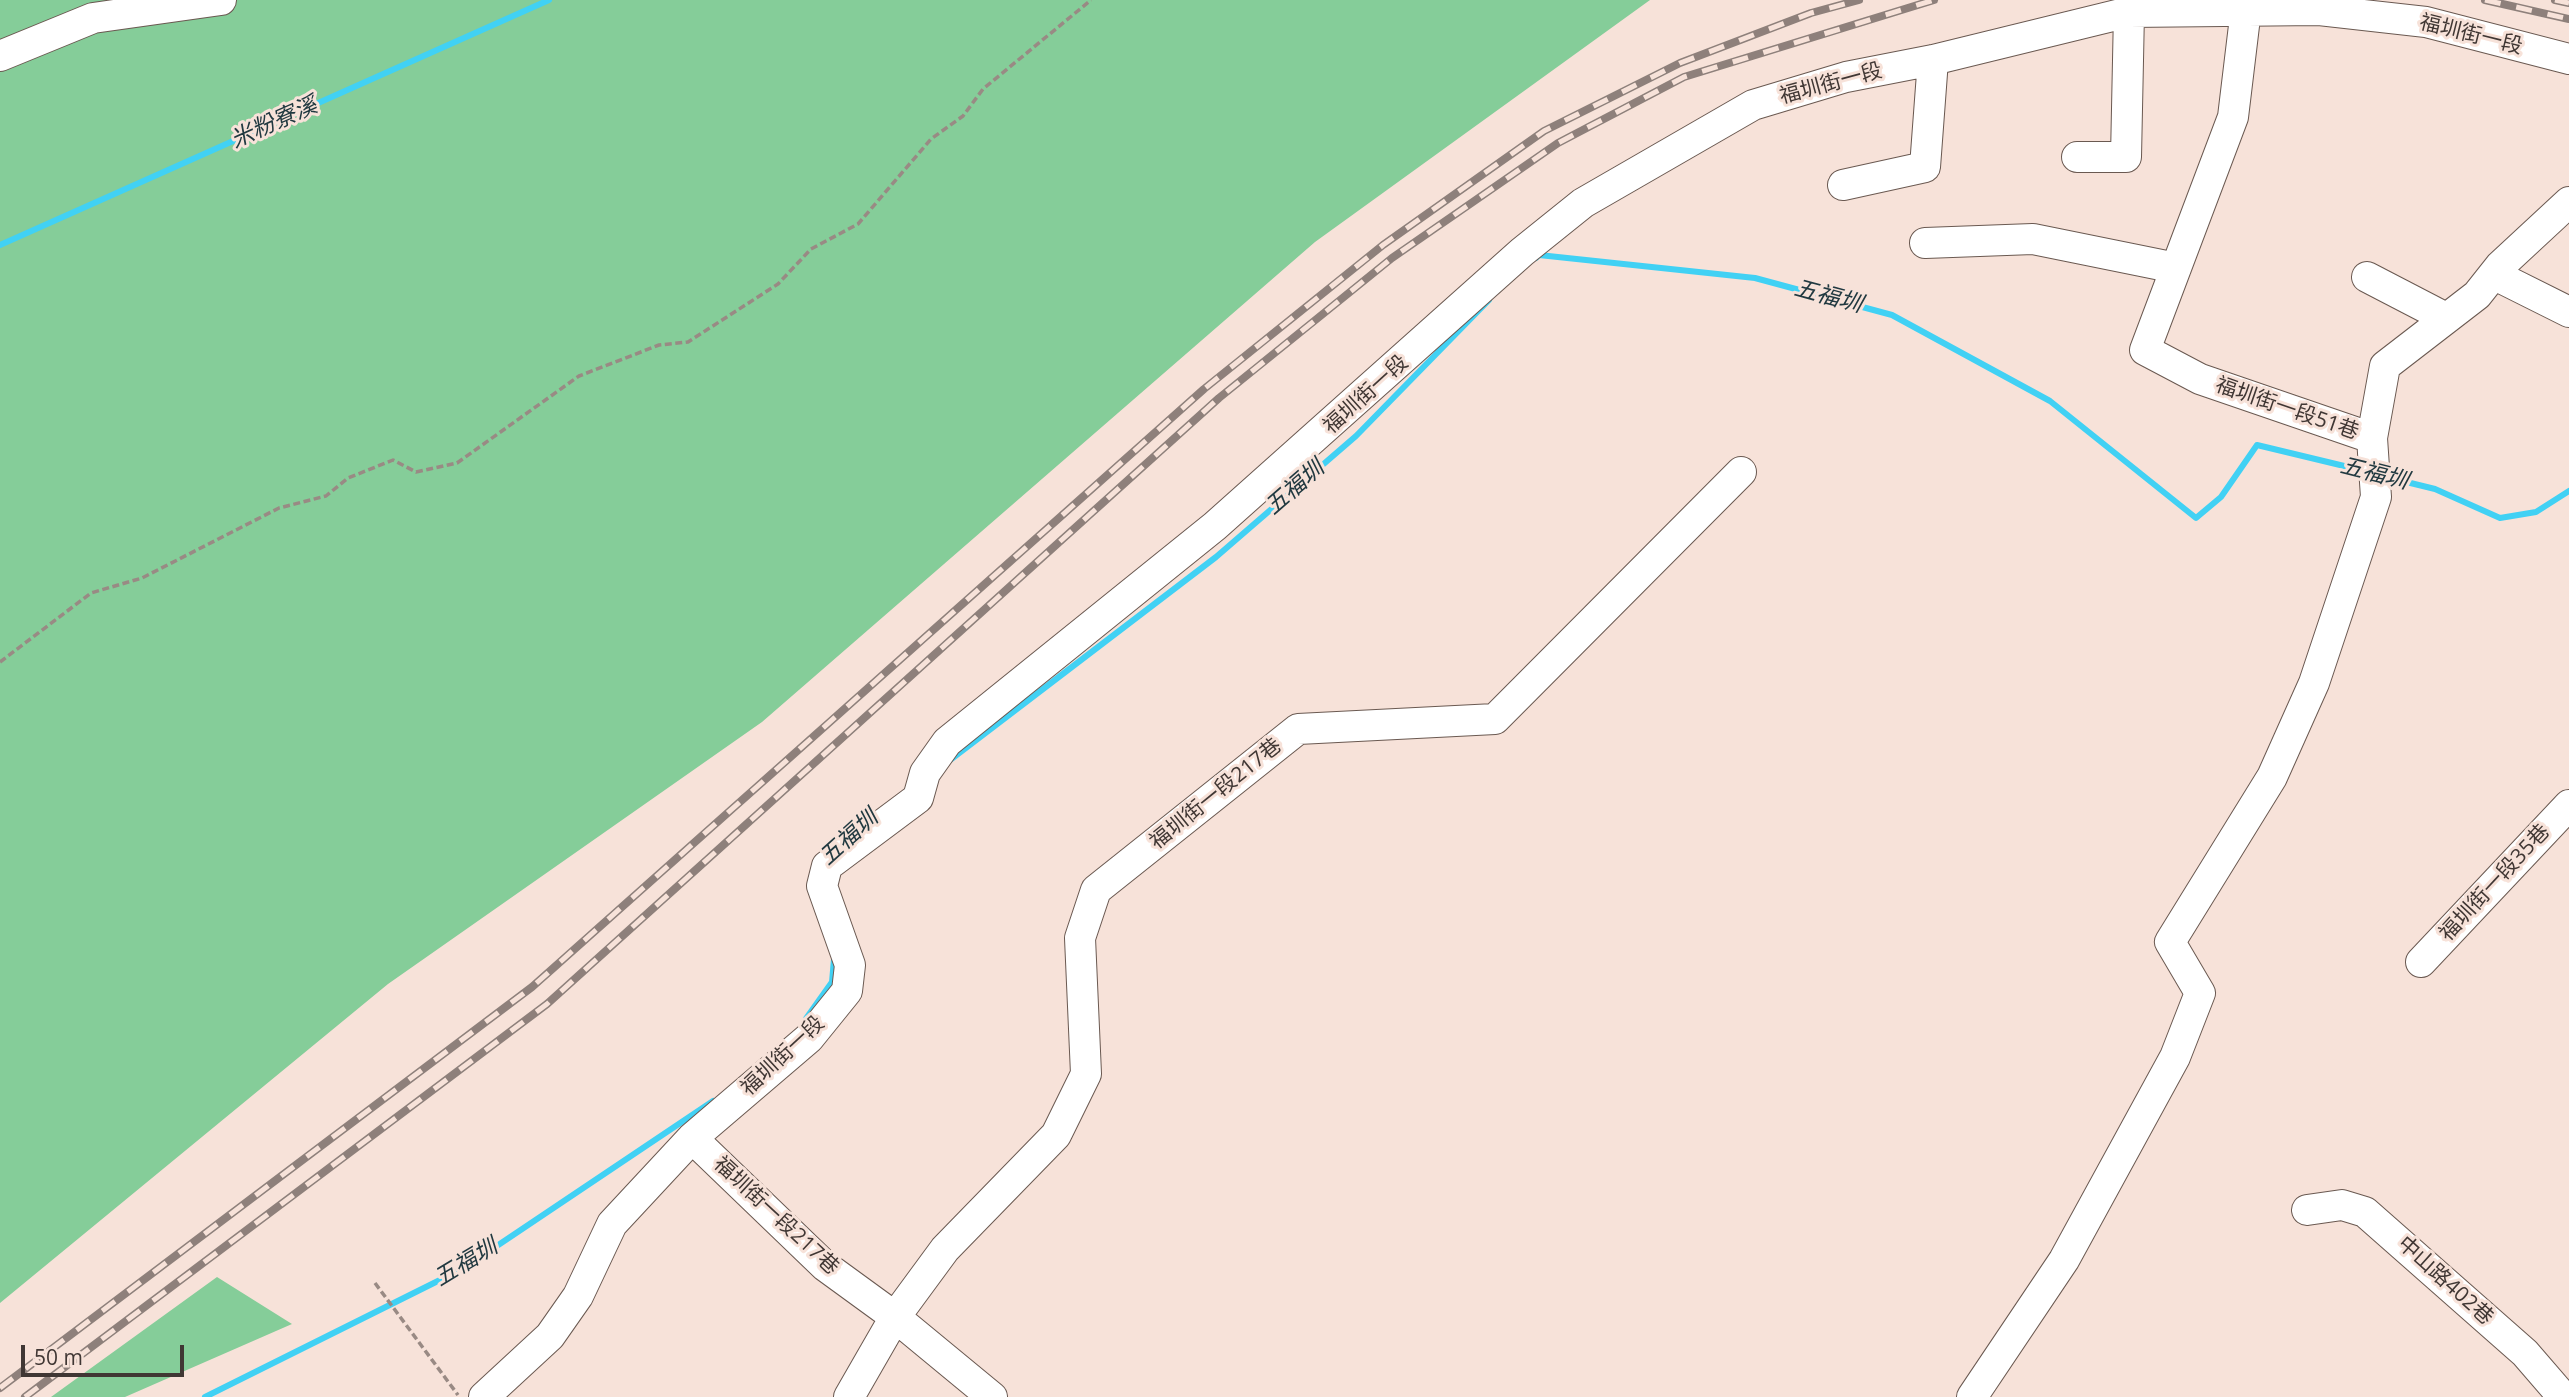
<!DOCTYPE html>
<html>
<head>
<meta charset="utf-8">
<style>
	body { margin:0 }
	#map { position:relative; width:2569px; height:1397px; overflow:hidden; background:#f7e2d9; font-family:"Open Sans",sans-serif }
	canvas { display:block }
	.scale { position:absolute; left:21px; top:1345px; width:163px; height:32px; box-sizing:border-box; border:4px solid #403734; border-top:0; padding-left:9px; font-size:21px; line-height:24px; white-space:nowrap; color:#403734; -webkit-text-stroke:5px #f7e2d9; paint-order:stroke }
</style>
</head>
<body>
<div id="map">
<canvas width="2569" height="1397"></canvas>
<div class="scale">50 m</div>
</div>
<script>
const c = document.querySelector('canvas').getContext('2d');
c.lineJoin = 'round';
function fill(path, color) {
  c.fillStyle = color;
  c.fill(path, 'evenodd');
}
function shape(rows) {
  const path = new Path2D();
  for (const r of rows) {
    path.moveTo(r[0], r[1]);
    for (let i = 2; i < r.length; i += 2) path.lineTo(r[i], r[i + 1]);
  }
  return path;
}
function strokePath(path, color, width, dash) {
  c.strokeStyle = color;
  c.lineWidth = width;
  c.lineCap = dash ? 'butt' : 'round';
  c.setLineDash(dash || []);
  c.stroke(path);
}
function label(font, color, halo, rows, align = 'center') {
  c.font = font + ' "Open Sans","Noto Sans TC",sans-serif';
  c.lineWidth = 6;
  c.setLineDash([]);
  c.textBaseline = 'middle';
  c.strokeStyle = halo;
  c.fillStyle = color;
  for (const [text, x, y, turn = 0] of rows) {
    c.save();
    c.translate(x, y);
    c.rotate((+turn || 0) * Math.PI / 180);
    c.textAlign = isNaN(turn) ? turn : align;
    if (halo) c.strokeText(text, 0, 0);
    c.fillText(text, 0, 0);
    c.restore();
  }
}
fill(shape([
	[0,0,1650,0,1315,242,762,722,388,984,0,1303],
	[217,1277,292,1324,125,1397,51,1397]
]), '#85cd99');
strokePath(shape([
	[0,245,549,0],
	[1536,258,1539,255,1755,278,1892,315,2050,401,2196,518,2221,497,2257,445,2365,471],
	[2382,476,2435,489,2500,518,2536,512,2569,491],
	[950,760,1216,557,1356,436,1489,300],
	[805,1020,832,982,834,959],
	[205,1397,464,1268,713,1101]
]), '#41d1f4', 6);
const minor = shape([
	[2246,9,2233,117,2145,350,2200,379,2372,438],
	[0,56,93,18,221,0],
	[2077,157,2126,157,2129,12],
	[1843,185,1925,167,1933,60],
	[1925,243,2033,239,2176,268],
	[2495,275,2569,312],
	[2367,277,2446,318],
	[2421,962,2569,805],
	[692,1138,825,1266,895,1317,992,1397],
	[2307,1210,2342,1205,2365,1212,2525,1353,2563,1397],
	[484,1397,550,1336,578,1296,612,1224,692,1138,809,1038,847,991,850,965,822,886,827,866,918,798,925,773,947,742,1215,526,1522,252,1583,203,1753,105,1846,77,1933,60,2129,12,2319,10,2426,22,2569,59],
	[849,1397,895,1317,945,1249,1056,1135,1086,1074,1080,938,1096,890,1298,729,1495,719,1741,472],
	[1972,1397,2064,1260,2175,1057,2200,993,2170,942,2272,777,2314,683,2376,497,2372,438,2385,366,2477,295,2500,266,2569,202]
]);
strokePath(minor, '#6a5951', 32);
strokePath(shape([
	[0,662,91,593,142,578,279,508,326,496,348,478,393,460,416,472,457,463,579,376,659,345,688,342,778,284,811,249,858,224,931,139,963,116,983,89,1091,0],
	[375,1283,458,1395]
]), '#998a84', 3.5, [7, 3.5]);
strokePath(minor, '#fff', 30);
const rail = shape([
	[2485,0,2569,19],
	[2555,0,2569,3],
	[0,1388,532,987,1204,389,1383,245,1544,131,1680,63,1811,13,1859,0],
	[25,1397,547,1004,1219,398,1392,258,1558,143,1684,77,1934,0]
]);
strokePath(rail, '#8e807b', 8);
strokePath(rail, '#f7e2d9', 5, [16]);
label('21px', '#403734', '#f7e2d9', [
	["福圳街一段",2471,35,14],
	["福圳街一段",1831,84,-15],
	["福圳街一段",1366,395,-42],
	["福圳街一段51巷",2287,409,19],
	["福圳街一段217巷",1216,794,-39],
	["福圳街一段35巷",2495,883,-47],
	["福圳街一段",783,1056,-43],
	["福圳街一段217巷",776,1216,43],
	["中山路402巷",2445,1281,42]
]);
label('italic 23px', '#213940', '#f7e2d9', [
	["米粉寮溪",274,123,-24],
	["五福圳",1828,297,15],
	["五福圳",2374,474,14],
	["五福圳",1295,488,-41],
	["五福圳",849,838,-42],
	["五福圳",466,1263,-31]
]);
</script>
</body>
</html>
